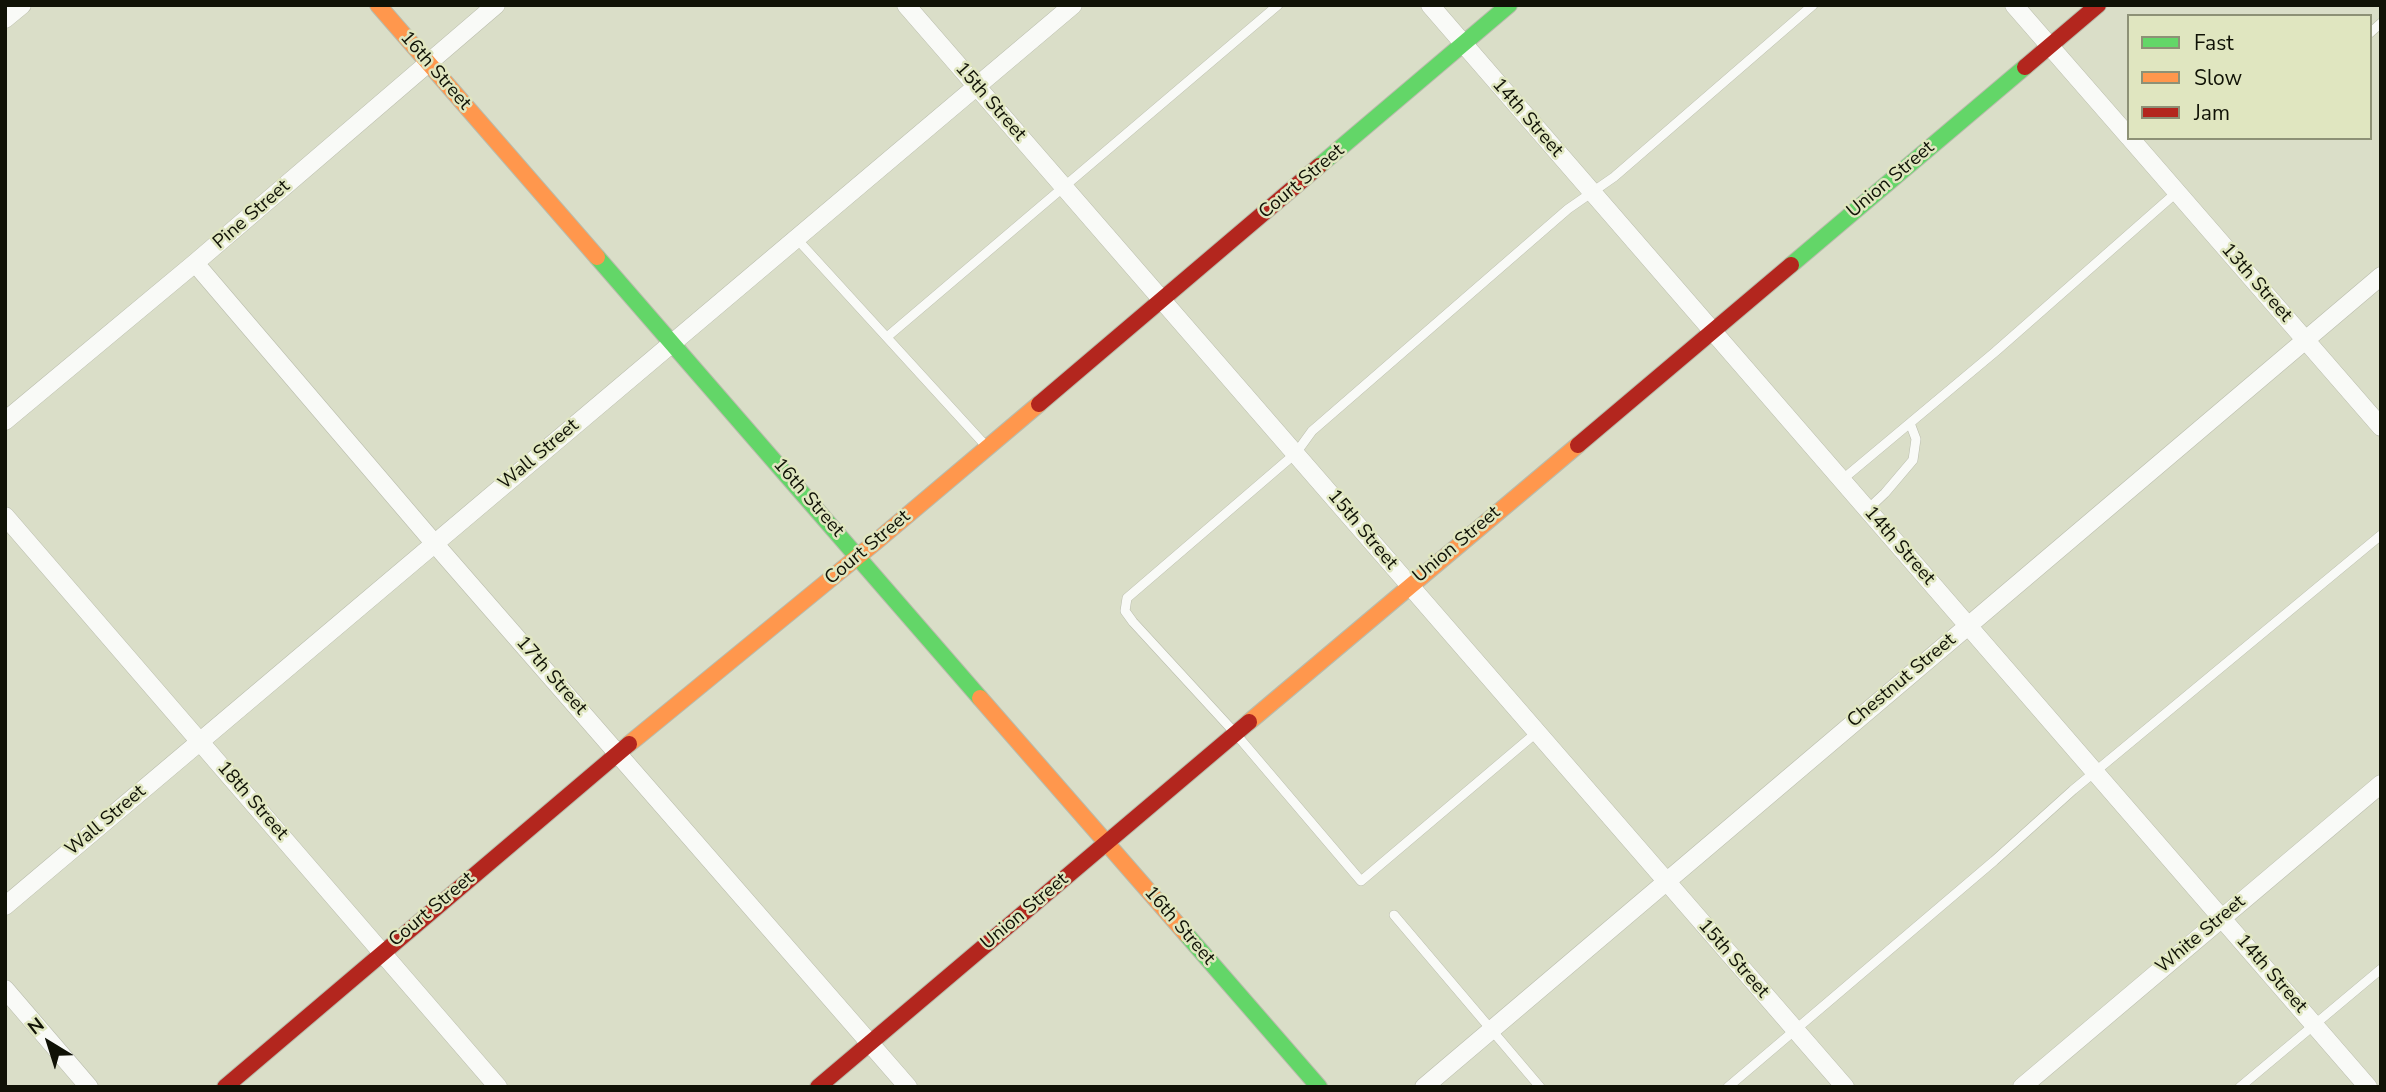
<!DOCTYPE html>
<html>
<head>
<meta charset="utf-8">
<style>
	body { margin:0 }
	#map { position:relative; width:2386px; height:1092px; overflow:hidden; background:#dadec8; font-family:"Nunito Sans",sans-serif }
	canvas { display:block }
	.frame { position:absolute; inset:0; border:7px solid #101206; pointer-events:none }
	.legend { position:absolute; left:2127px; top:14px; width:245px; height:126px; box-sizing:border-box; background:#e0e6c0; border:2px solid #8d9176; margin:0; padding:9px 12px; list-style:none; font-size:21px; color:#101206 }
	.legend li { display:flex; align-items:center; gap:14px; height:35px }
	.legend b { width:35px; border:2px solid #8d9176 }
	.north { position:absolute; left:14px; top:1008px; width:70px; height:70px; -webkit-text-stroke:5px #e0e6c0; paint-order:stroke; rotate:322deg; font-size:19px; font-weight:700; line-height:28px; text-align:center; color:#101206 }
	.north::after { content:''; display:block; margin:auto; width:24px; height:32px; background:#101206; clip-path:polygon(50% 0,100% 100%,50% 72%,0 100%) }
</style>
</head>
<body>
<div id="map">
<canvas width="2386" height="1092"></canvas>
<div class="frame"></div>
<ul class="legend">
<li><b style="height:9px;background:#63d668"></b>Fast</li>
<li><b style="height:9px;background:#ff974d"></b>Slow</li>
<li><b style="height:9px;background:#b3261e"></b>Jam</li>
</ul>
<div class="north">N</div>
</div>
<script>
const c = document.querySelector('canvas').getContext('2d');
c.lineJoin = 'round';
function shape(rows) {
  const path = new Path2D();
  for (const r of rows) {
    path.moveTo(r[0], r[1]);
    for (let i = 2; i < r.length; i += 2) path.lineTo(r[i], r[i + 1]);
  }
  return path;
}
function strokePath(path, color, width, dash) {
  c.strokeStyle = color;
  c.lineWidth = width;
  c.lineCap = dash ? 'butt' : 'round';
  c.setLineDash(dash || []);
  c.stroke(path);
}
function label(font, color, halo, rows, align = 'center') {
  c.font = font + ' "Nunito Sans",sans-serif';
  c.lineWidth = 5;
  c.setLineDash([]);
  c.textBaseline = 'middle';
  c.strokeStyle = halo;
  c.fillStyle = color;
  for (const [text, x, y, turn = 0] of rows) {
    c.save();
    c.translate(x, y);
    c.rotate((+turn || 0) * Math.PI / 180);
    c.textAlign = isNaN(turn) ? turn : align;
    if (halo) c.strokeText(text, 0, 0);
    c.fillText(text, 0, 0);
    c.restore();
  }
}
const lane = shape([
	[2370,33,2381,23],
	[796,238,986,446],
	[887,337,1278,5],
	[1843,479,1995,352,2177,192],
	[1867,510,1885,493,1913,460,1916,439,1910,423],
	[1536,733,1361,881,1235,733,1133,622,1125,611,1127,598,1296,453,1312,431,1568,209,1614,177,1813,5],
	[1394,915,1540,1087],
	[1728,1087,1994,861,2073,790,2381,535],
	[2240,1087,2381,969]
]);
const street = shape([
	[906,5,1845,1087],
	[1430,5,2368,1087],
	[2014,5,2129,137],
	[5,19,22,5],
	[2130,138,2381,427],
	[195,263,435,544,908,1087],
	[5,421,195,263,496,5],
	[5,516,498,1087],
	[5,906,1073,5],
	[5,989,89,1087],
	[1424,1087,2381,276],
	[2022,1087,2381,784]
]);
const fast = shape([
	[1319,166,1509,5],
	[597,257,980,698],
	[1791,265,2025,67],
	[1186,934,1319,1087]
]);
const slow = shape([
	[378,5,597,257],
	[980,698,1186,934],
	[1249,722,1578,445],
	[629,744,878,540,1039,404]
]);
const jam = shape([
	[2025,67,2098,5],
	[1039,404,1319,166],
	[1578,445,1791,265],
	[225,1087,629,744],
	[818,1087,1249,722]
]);
strokePath(lane, '#b9bcac', 10);
strokePath(street, '#b9bcac', 19);
strokePath(fast, '#b9bcac', 18);
strokePath(slow, '#b9bcac', 18);
strokePath(jam, '#b9bcac', 18);
strokePath(lane, '#f9faf7', 9);
strokePath(street, '#f9faf7', 18);
strokePath(fast, '#63d668', 16);
strokePath(slow, '#ff974d', 16);
strokePath(jam, '#b3261e', 16);
label('19px', '#101206', '#e0e6c0', [
	["16th Street",435,71,49],
	["15th Street",990,102,49],
	["14th Street",1527,118,49],
	["Union Street",1891,180,-40],
	["Court Street",1302,182,-40],
	["Pine Street",252,215,-41],
	["13th Street",2256,283,49],
	["Wall Street",539,455,-40],
	["16th Street",808,498,49],
	["15th Street",1362,530,50],
	["Union Street",1457,545,-40],
	["14th Street",1899,546,49],
	["Court Street",868,548,-40],
	["17th Street",551,676,49],
	["Chestnut Street",1902,681,-40],
	["18th Street",252,801,49],
	["Wall Street",106,821,-40],
	["Court Street",432,910,-40],
	["Union Street",1025,912,-40],
	["16th Street",1179,926,49],
	["White Street",2201,935,-40],
	["15th Street",1733,959,49],
	["14th Street",2271,974,49]
]);
</script>
</body>
</html>
